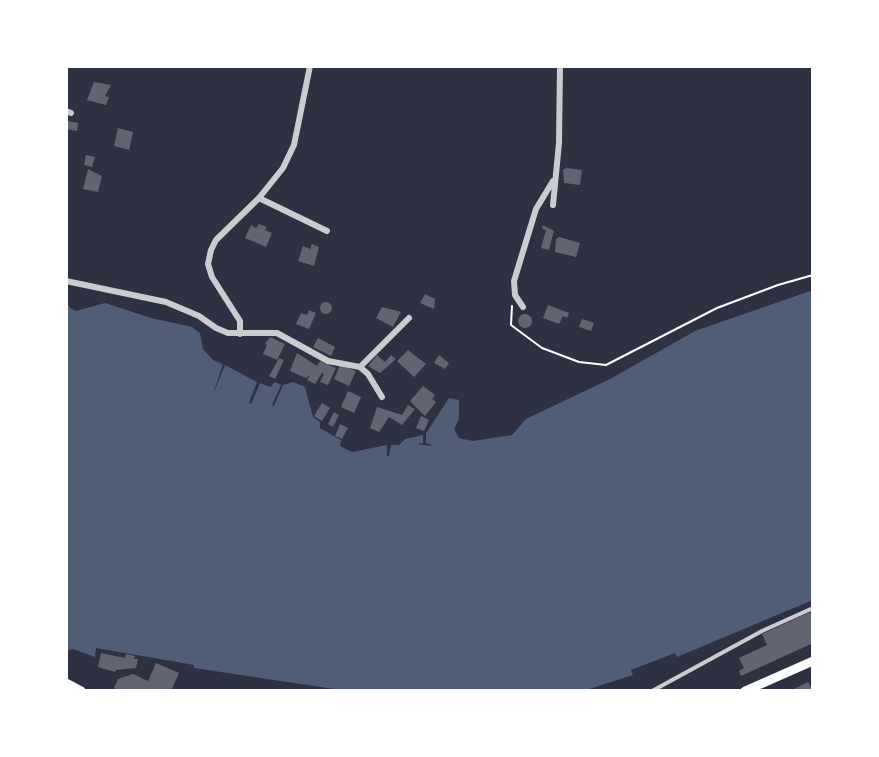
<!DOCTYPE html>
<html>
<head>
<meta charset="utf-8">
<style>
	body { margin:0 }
	#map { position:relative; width:879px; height:757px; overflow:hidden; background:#2d3142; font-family:"Nunito Sans",sans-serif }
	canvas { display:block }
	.frame { position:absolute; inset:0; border:68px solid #fff; pointer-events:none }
</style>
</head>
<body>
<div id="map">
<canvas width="879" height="757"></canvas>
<div class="frame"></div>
</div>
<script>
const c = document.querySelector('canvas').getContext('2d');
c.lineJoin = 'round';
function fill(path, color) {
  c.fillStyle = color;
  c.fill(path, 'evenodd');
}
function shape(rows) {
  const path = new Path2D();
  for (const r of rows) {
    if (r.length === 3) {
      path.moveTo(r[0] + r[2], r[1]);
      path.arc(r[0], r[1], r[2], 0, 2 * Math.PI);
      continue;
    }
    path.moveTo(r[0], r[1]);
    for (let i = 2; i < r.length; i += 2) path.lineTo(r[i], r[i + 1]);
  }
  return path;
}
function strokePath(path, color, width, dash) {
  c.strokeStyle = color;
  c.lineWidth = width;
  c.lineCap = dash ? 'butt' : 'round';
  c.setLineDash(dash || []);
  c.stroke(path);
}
fill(shape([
	[813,290,813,600,677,657,675,653,631,670,633,675,583,691,347,691,194,668,194,665,96,648,95,657,73,649,66,651,66,300,70,308,76,311,105,303,151,318,192,327,200,333,203,349,213,360,223,364,212,397,225,365,257,382,249,403,251,404,260,383,270,387,275,382,281,385,272,405,274,406,283,385,293,382,305,387,313,417,320,422,320,428,341,440,340,446,352,452,387,445,387,456,389,456,391,445,399,445,405,439,423,435,423,443,417,444,434,446,426,443,426,433,449,398,459,400,459,419,454,429,459,438,473,441,512,435,526,419,610,379,695,331]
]), '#4f5d75');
fill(shape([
	[94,82,111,85,105,96,109,97,106,105,87,100],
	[68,121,78,123,77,131,66,129],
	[118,128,133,132,129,150,114,146],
	[86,155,95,157,92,167,84,165],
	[566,168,582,170,580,185,564,183,563,170],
	[88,169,102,176,98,192,83,189],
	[259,224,267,227,265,230,272,233,266,247,245,238,251,225,256,228],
	[543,225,554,231,549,250,541,248,546,230,542,229],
	[559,237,580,243,576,257,555,252,556,239],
	[312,244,319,247,314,266,298,261,303,246,310,249],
	[425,294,435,299,434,309,420,303],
	[326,308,6],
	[548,305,569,313,567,318,563,316,559,324,543,318],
	[382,307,401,312,393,327,376,318],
	[309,310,316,313,309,329,296,324,301,313,307,315],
	[525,321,7],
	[582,319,594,323,591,331,579,327],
	[270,337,285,344,277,360,263,354,267,345,265,344],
	[318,338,335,347,331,356,313,347],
	[408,350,426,364,414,377,397,361],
	[297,353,317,366,320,361,336,368,328,385,320,382,324,374,322,373,315,384,307,380,310,375,306,378,290,371],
	[377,355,385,362,391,355,396,359,380,373,368,366],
	[439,355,449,363,445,369,434,363],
	[279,358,284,360,275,379,269,376],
	[340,365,356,371,349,386,334,379],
	[423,386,435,395,432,399,436,402,425,416,410,401],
	[348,391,361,397,354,413,341,407],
	[322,403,330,408,322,421,314,416],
	[408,405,415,409,402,425,389,417,379,432,370,428,377,407,402,415],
	[334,412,339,415,333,427,328,424],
	[421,416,429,420,424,431,416,428],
	[340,424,348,428,342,439,335,436],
	[810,612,813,618,813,643,741,676,739,671,744,668,739,658,767,645,762,634],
	[101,653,125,658,126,654,135,656,134,659,138,659,136,668,116,670,115,672,98,667],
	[156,663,179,673,171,691,120,691,114,688,118,679,133,674,148,681],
	[808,682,813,691,794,689]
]), '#626471');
strokePath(shape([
	[512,306,511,325,542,348,579,362,606,365,717,308,778,285,813,275]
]), '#fff', 2);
strokePath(shape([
	[652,691,762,631,813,608]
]), '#caccd0', 4);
strokePath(shape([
	[66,111,71,113],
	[259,198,327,231],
	[553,205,559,143,560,66],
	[66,281,166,302,199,316,216,328,228,333,277,333,328,361,360,367,368,374,382,397],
	[523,307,515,295,514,281,536,209,553,181],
	[240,334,240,321,212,277,208,264,211,250,216,240,259,198,283,168,294,145,310,66],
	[360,367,409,318]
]), '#caccd0', 6);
strokePath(shape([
	[66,683,81,691],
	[745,691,813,661]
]), '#fff', 9);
</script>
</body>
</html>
